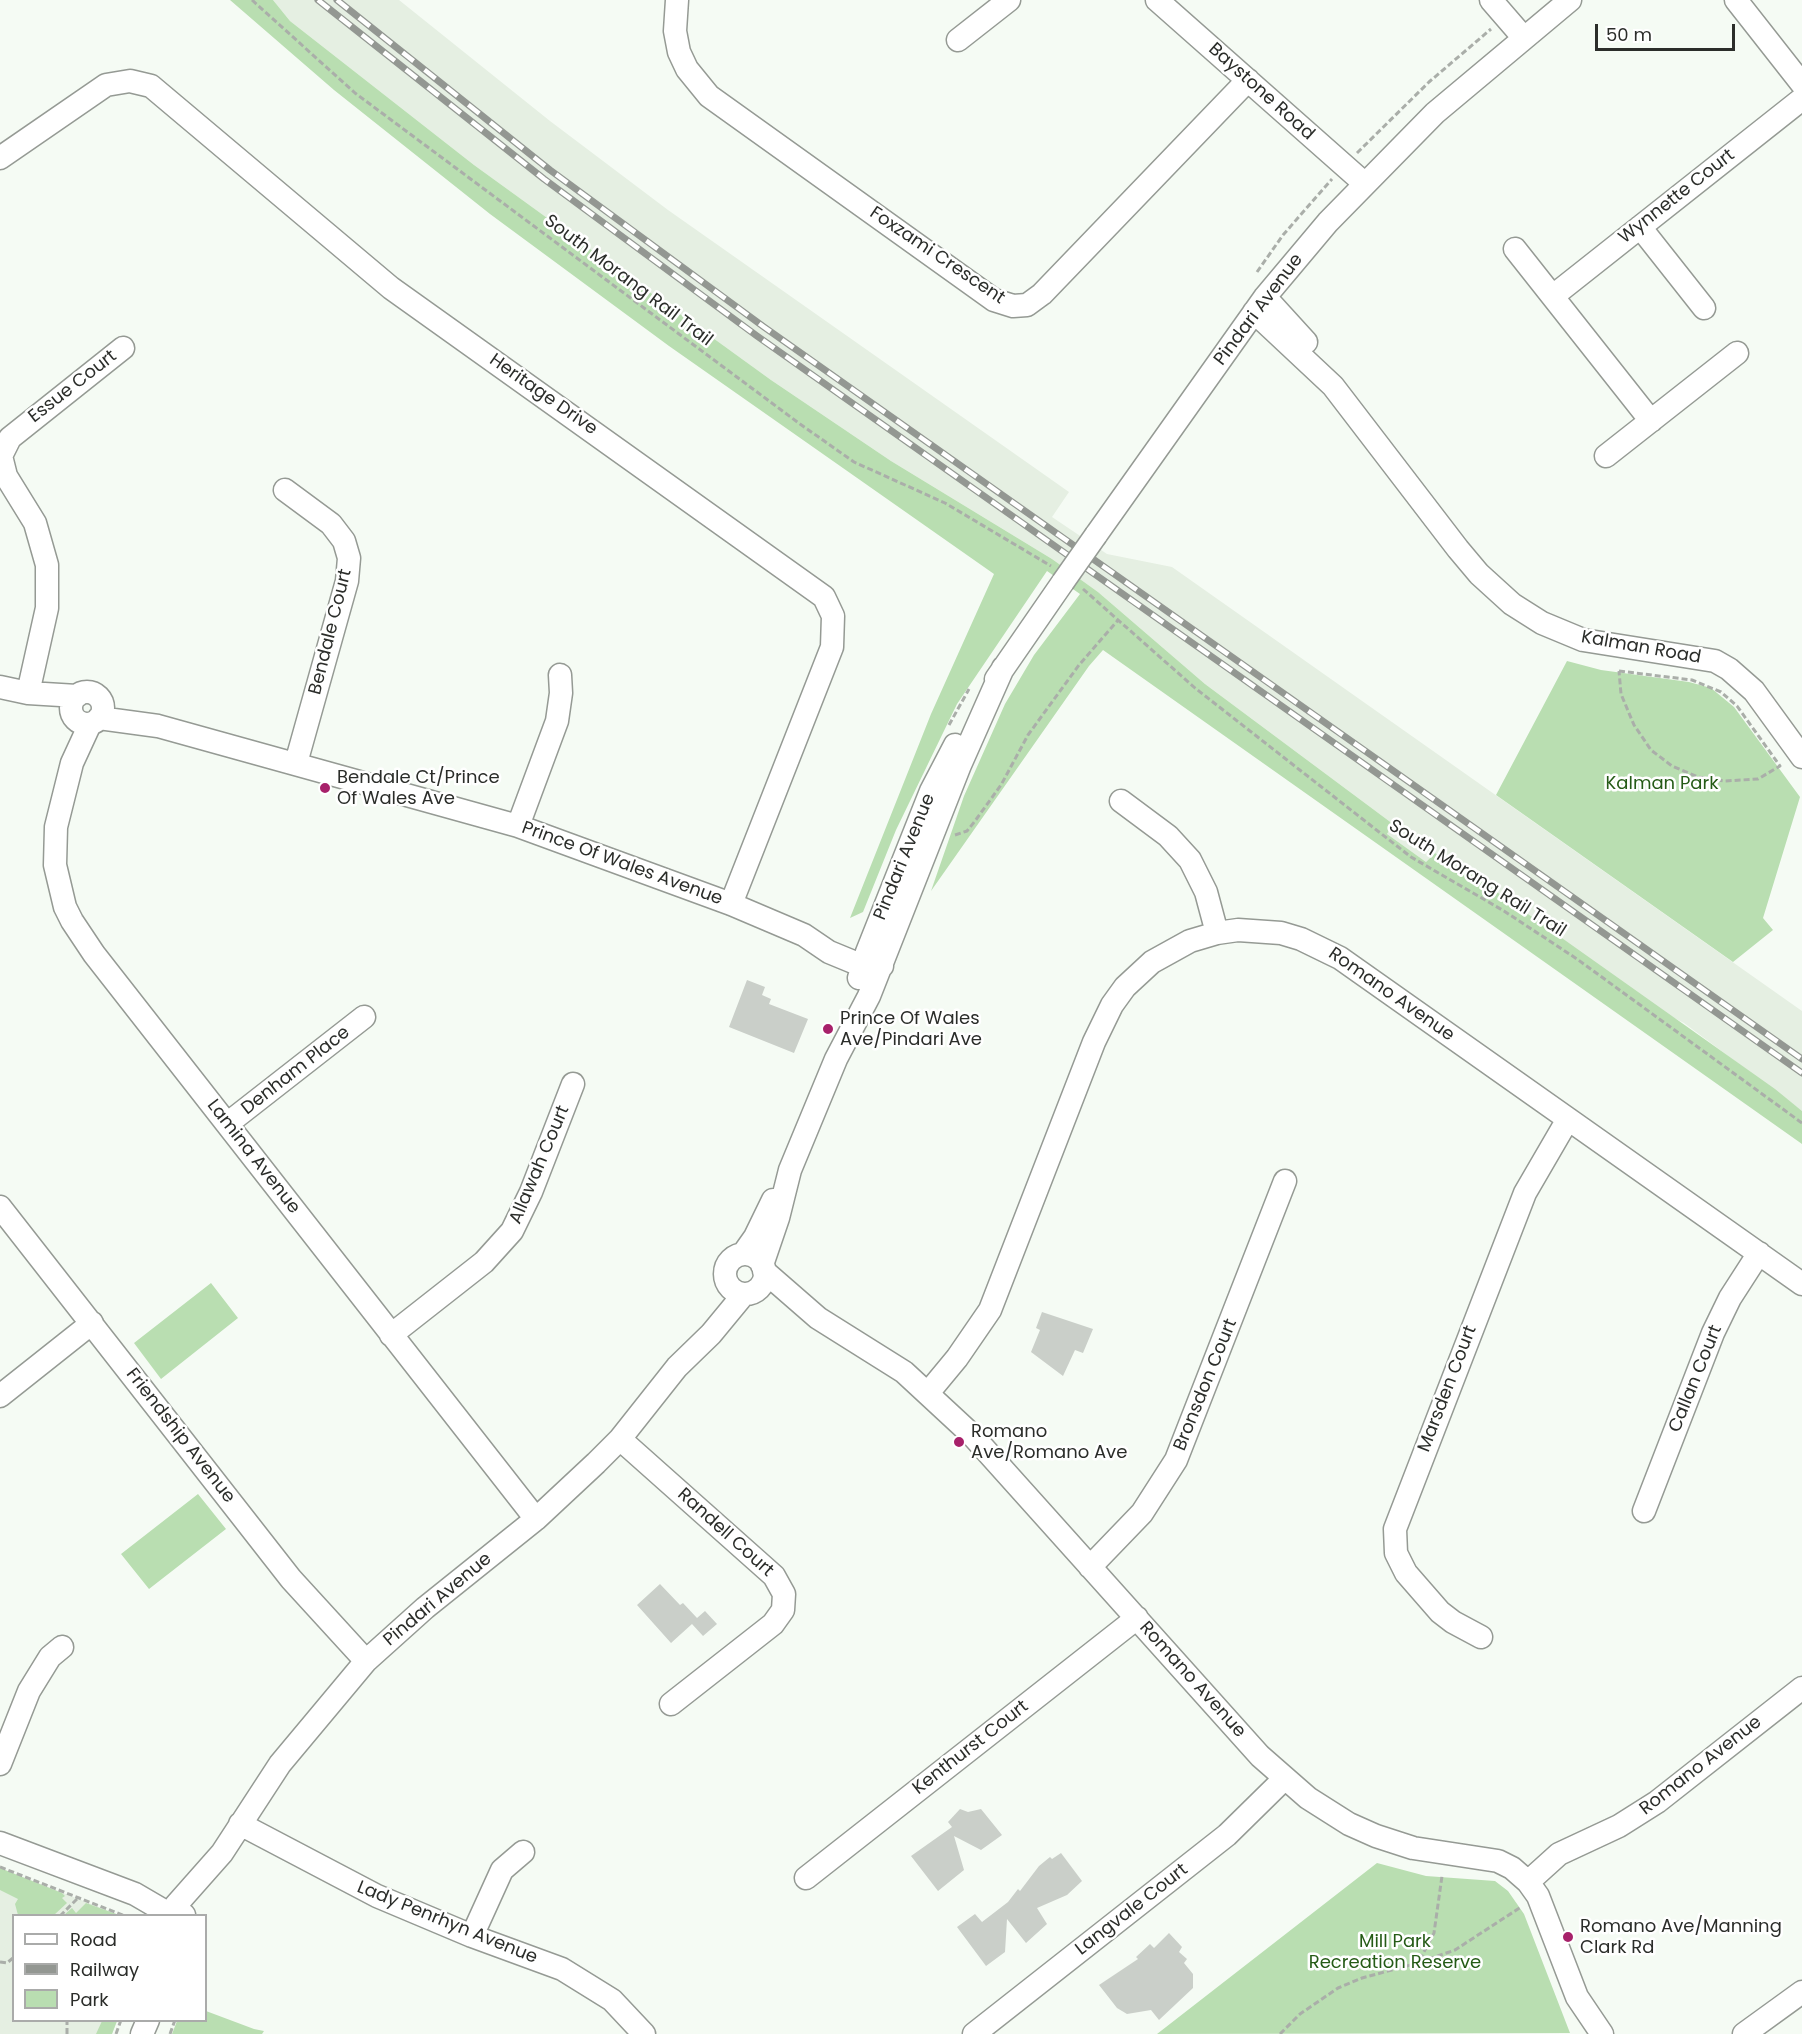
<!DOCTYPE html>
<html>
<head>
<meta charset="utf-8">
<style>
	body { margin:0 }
	#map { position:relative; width:1802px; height:2034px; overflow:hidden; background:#f5fbf4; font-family:Poppins,sans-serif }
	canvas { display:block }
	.legend { position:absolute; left:12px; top:1914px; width:195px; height:108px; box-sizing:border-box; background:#fff; border:2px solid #aaabaa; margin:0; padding:8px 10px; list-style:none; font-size:18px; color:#2b2d2a }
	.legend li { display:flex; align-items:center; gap:12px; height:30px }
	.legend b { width:30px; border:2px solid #aaabaa }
	.scale { position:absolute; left:1595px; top:24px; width:140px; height:27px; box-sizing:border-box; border:3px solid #2b2d2a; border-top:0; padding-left:8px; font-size:18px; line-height:21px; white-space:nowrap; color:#2b2d2a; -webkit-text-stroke:4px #fff; paint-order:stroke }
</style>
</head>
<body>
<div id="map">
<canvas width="1802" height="2034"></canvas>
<ul class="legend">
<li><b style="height:8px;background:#fff"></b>Road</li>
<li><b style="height:8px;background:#939792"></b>Railway</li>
<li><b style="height:16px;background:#b9deb1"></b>Park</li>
</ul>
<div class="scale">50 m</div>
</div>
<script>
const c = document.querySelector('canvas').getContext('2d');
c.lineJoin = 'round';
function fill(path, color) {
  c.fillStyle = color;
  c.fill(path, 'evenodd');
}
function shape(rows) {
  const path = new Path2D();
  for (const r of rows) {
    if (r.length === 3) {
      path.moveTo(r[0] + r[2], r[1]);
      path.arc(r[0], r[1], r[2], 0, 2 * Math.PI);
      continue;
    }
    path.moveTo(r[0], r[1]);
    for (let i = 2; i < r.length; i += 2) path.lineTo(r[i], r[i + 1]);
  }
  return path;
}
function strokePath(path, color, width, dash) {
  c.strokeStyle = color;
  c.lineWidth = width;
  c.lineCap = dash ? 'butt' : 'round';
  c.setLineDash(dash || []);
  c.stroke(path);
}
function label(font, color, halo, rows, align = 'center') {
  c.font = font + ' Poppins,sans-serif';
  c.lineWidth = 5;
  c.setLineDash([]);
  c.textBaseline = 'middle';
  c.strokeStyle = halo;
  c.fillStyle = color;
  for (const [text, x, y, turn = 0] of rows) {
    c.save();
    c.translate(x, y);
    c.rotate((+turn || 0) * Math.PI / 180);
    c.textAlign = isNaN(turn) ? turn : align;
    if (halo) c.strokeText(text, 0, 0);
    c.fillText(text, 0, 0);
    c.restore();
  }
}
fill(shape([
	[273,0,399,0,550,121,668,210,1069,492,1052,517,1107,554,1172,567,1802,1011,1802,1111,1684,1023,1666,1014,1487,885,1435,853,1426,862,1387,834,1393,824,1205,684,1098,592,1052,559,891,461,771,380,474,165,290,21],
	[0,1868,119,1915,14,1916,14,2020,117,2021,112,2034,0,2034]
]), '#e5efe2');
fill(shape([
	[230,0,273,0,290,21,474,165,771,380,891,461,1052,559,1098,592,1205,684,1393,824,1387,834,1426,862,1435,853,1487,885,1775,1089,1802,1111,1802,1144,1103,650,1089,666,931,891,964,796,1005,704,1034,655,1080,594,1047,571,957,704,896,830,863,912,850,918,931,714,994,574,669,346,490,214,334,90],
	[1567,661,1601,670,1689,682,1711,688,1734,707,1800,797,1763,918,1773,930,1733,962,1496,795],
	[211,1283,238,1318,161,1379,134,1343],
	[198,1494,226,1529,149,1589,121,1554],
	[1377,1863,1426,1876,1495,1881,1508,1891,1524,1914,1570,2033,1157,2034],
	[0,1868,62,1893,65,1896,62,1898,67,1903,54,1915,18,1915,15,1904,18,1899,0,1890],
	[86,1903,119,1915,64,1915,72,1908,76,1913],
	[206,2011,254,2029,264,2031,262,2034,172,2034,177,2021,206,2020],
	[102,2021,117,2021,112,2034,96,2034]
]), '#b9deb1');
fill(shape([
	[747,980,765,987,762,995,771,999,769,1004,808,1019,794,1053,729,1027],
	[1042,1312,1093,1329,1083,1353,1075,1350,1063,1376,1031,1352,1040,1330,1036,1328],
	[660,1584,680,1605,683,1603,697,1618,705,1611,717,1624,703,1636,692,1624,671,1643,637,1605],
	[960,1809,968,1812,981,1809,1002,1835,981,1850,954,1836,964,1870,938,1891,911,1856,952,1827,948,1822],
	[1061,1853,1082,1881,1067,1895,1037,1908,1047,1924,1026,1943,1007,1919,1005,1952,986,1966,957,1927,975,1914,982,1922,1008,1902,1018,1889,1020,1891,1039,1866,1050,1857,1052,1859],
	[1169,1933,1182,1947,1179,1952,1187,1959,1184,1963,1193,1974,1193,1988,1159,2020,1151,2010,1127,2014,1117,2008,1099,1985,1138,1959,1136,1957,1150,1944,1154,1948]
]), '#cacfc9');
const minor = shape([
	[677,0,675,31,679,52,687,69,709,96,994,300,1013,306,1027,305,1042,294,1248,80],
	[1157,0,1364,183],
	[1491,0,1523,37],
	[1736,0,1802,84],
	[958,40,1009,0],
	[0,158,106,85,130,81,151,86,391,288,824,597,833,616,832,647,731,904],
	[1640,227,1704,308],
	[1515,249,1651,421],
	[1553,296,1802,99],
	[1265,297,1306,342],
	[1254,312,1333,386,1458,549,1479,574,1512,604,1542,623,1583,640,1715,661,1729,669,1754,691,1802,757],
	[1606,456,1737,353],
	[285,490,331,524,344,541,349,558,347,581,296,763],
	[1096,535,1265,297,1328,222,1435,113,1570,0],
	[996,679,1063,582],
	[0,687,28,693,77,696],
	[87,708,16],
	[28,693,47,608,47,565,35,523,6,476,1,456,10,438,123,348],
	[99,718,158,726,518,826,731,904,804,935,829,952,863,966,882,966],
	[90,724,72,763,56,827,55,865,65,907,72,921,94,954,536,1519],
	[1121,801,1168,836,1190,860,1206,892,1217,933],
	[518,826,557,721,561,693,560,675],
	[859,978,867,952,931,791,955,745],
	[227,1124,364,1017],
	[0,1207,291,1579,366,1661],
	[743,1254,755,1237,773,1200],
	[745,1274,20],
	[762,1265,778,1218,790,1170,836,1059,869,996,960,765,1003,668],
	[764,1271,818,1318,904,1372,972,1435,1260,1756,1308,1798,1349,1824,1376,1836,1413,1848,1498,1861,1512,1868,1528,1882,1538,1896,1577,1997,1602,2034],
	[391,1335,484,1262,512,1231,531,1192,573,1084],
	[928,1393,957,1358,990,1310,1094,1042,1112,1005,1125,987,1152,962,1190,941,1217,933,1238,930,1281,933,1301,939,1340,958,1802,1284],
	[0,1396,92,1323],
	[620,1439,774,1576,784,1594,783,1610,773,1624,671,1704],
	[1644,1511,1713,1333,1730,1298,1759,1253],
	[1090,1567,1142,1513,1176,1460,1285,1181],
	[1481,1637,1453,1622,1440,1612,1406,1573,1396,1553,1395,1529,1525,1193,1568,1119],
	[0,1764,29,1691,50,1657,62,1647],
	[240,1824,377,1896,472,1936,562,1969,612,2000,644,2034],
	[0,1843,135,1894,171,1915,184,1915],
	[806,1878,1137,1618],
	[1528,1882,1559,1854,1619,1826,1657,1802,1802,1688],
	[171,1916,176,1905,222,1853,280,1764,366,1661,425,1608,536,1519,596,1463,620,1439,677,1367,711,1334,744,1294],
	[472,1936,502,1870,523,1852],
	[142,2034,148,2020],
	[974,2034,1227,1835,1284,1779],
	[1744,2034,1802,1992]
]);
strokePath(minor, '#959a94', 25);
strokePath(shape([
	[252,0,355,93,800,424,854,462,945,503,1051,566],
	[1357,153,1429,82,1491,29],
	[1257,272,1283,235,1332,179],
	[1083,589,1195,688,1411,857,1504,911,1577,959,1802,1123],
	[1619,671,1692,680,1721,692,1737,706,1780,766,1758,779,1725,781,1698,777,1672,766,1651,750,1634,725,1621,694,1619,671],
	[949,725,969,689],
	[955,835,967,831,975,821,1001,785,1028,735,1079,665,1119,619],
	[0,1867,125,1916],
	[60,1916,79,1897],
	[0,1962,7,1963,14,1957],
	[1420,1962,1455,1950,1521,1907],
	[67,2034,67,2020],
	[116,2034,121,2020],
	[170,2034,175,2020],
	[1280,2034,1300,2014,1338,1988,1362,1978,1418,1963,1434,1933,1442,1876]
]), '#aaaea9', 3, [6, 3]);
strokePath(minor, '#fff', 22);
const rail = shape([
	[318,0,544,179,757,336,1802,1073],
	[337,0,550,170,764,327,1802,1059]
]);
strokePath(rail, '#939792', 7);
strokePath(rail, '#fff', 4.5, [14]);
const minorBridge = shape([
	[1063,582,1096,535]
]);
strokePath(minorBridge, '#959a94', 25, []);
strokePath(minorBridge, '#fff', 22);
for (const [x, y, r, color] of [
	[325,788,6,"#a7216a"],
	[828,1029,6,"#a7216a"],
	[959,1442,6,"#a7216a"],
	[1568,1937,6,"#a7216a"]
]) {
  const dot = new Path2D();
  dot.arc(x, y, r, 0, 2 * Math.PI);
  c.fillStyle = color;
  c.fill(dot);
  strokePath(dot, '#fff', 2);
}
label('18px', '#2b2d2a', '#fff', [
	["Baystone Road",1261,92,42],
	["Wynnette Court",1677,197,-38],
	["Foxzami Crescent",937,256,34],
	["South Morang Rail Trail",628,281,37],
	["Pindari Avenue",1259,310,-53],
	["Essue Court",73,387,-38],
	["Heritage Drive",543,395,35],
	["Bendale Court",331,632,-76],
	["Kalman Road",1641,648,10],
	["Pindari Avenue",905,857,-68],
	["Prince Of Wales Avenue",622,864,20],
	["South Morang Rail Trail",1477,879,32],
	["Romano Avenue",1391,995,35],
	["Denham Place",296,1071,-38],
	["Lamina Avenue",253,1157,52],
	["Allawah Court",540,1165,-67],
	["Callan Court",1696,1379,-68],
	["Bronsdon Court",1206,1385,-68],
	["Marsden Court",1448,1389,-69],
	["Friendship Avenue",180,1436,52],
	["Randell Court",725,1533,42],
	["Pindari Avenue",438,1600,-40],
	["Romano Avenue",1192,1680,48],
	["Kenthurst Court",971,1748,-38],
	["Romano Avenue",1701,1766,-38],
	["Langvale Court",1132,1910,-38],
	["Lady Penrhyn Avenue",447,1923,22]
]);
label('18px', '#2b2d2a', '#fff', [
	["Bendale Ct/Prince",337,778],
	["Of Wales Ave",337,799],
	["Prince Of Wales",840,1019],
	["Ave/Pindari Ave",840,1040],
	["Romano",971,1432],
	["Ave/Romano Ave",971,1453],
	["Romano Ave/Manning",1580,1927],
	["Clark Rd",1580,1948]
], 'left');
label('18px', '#255b16', '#fff', [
	["Kalman Park",1662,784],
	["Mill Park",1395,1942],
	["Recreation Reserve",1395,1963]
]);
</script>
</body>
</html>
